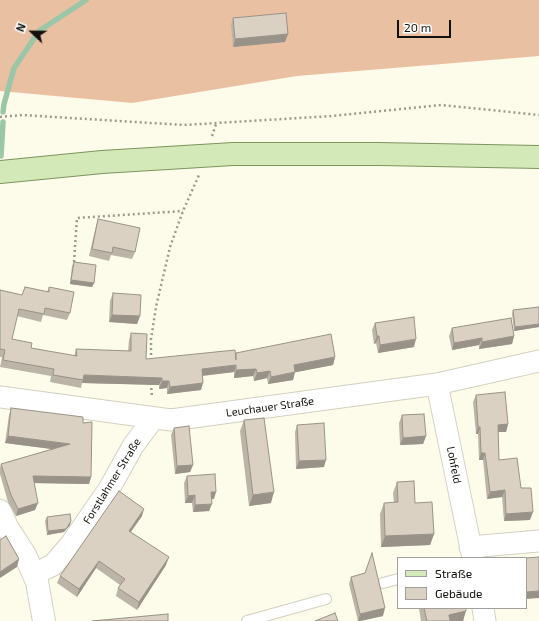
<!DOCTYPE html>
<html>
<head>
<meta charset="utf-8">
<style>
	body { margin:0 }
	#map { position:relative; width:539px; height:621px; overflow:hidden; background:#fdfceb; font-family:"Exo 2",sans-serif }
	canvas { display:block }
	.legend { position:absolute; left:397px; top:557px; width:130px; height:52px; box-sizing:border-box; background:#fff; border:1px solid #a09f9d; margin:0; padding:5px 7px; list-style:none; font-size:12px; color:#11100b }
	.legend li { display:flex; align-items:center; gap:8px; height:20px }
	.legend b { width:20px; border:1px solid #a09f9d }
	.north { position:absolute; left:12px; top:12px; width:40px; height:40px; -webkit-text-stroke:3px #fff; paint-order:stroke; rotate:292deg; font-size:11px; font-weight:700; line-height:16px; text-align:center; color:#11100b }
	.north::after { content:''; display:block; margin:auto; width:14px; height:18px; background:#11100b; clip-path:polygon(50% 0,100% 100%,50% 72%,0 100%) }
	.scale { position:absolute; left:397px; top:20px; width:54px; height:18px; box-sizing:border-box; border:2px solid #11100b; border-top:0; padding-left:5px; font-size:12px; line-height:14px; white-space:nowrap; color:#11100b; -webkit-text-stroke:3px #fff; paint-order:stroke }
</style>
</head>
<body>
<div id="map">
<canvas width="539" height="621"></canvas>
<ul class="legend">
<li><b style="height:5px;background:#d3e9b8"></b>Straße</li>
<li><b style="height:11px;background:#dad1c2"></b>Gebäude</li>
</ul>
<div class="north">N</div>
<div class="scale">20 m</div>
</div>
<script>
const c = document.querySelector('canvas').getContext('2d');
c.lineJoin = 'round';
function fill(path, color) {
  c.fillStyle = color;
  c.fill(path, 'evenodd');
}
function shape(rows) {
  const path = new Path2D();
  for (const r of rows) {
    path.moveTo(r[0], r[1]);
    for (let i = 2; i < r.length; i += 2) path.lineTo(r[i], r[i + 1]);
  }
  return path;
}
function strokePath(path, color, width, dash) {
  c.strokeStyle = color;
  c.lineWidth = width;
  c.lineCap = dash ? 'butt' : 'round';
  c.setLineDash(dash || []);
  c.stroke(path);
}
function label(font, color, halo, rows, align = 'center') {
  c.font = font + ' "Exo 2",sans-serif';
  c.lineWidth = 3.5;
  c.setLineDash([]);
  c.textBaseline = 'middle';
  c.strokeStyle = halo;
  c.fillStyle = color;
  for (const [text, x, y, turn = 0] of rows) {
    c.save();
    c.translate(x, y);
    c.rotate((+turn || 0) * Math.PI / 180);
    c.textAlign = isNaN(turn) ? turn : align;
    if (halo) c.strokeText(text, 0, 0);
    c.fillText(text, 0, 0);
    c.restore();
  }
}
fill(shape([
	[0,0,539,0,539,56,297,76,132,103,0,91]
]), '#eac0a3');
strokePath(shape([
	[3,112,4,104,14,68,39,31,86,0],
	[1,156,3,122]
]), '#9bc6a7', 5.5);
const service = shape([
	[383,583,398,579],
	[247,621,326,599]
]);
const minor = shape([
	[437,384,473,558],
	[0,397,171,420,437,384,539,361],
	[470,547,539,541],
	[34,574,53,565,71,544,109,489,133,446,153,419],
	[483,608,485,621]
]);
const tertiary = shape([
	[0,511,7,527,25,555,37,582,44,621]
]);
const primary = shape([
	[0,172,102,162,233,154,379,154,539,157]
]);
strokePath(service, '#d2d1c1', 12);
strokePath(minor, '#d2d1c1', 23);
strokePath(tertiary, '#d2d1c1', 24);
strokePath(primary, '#7c945d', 24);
strokePath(shape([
	[0,117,22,115,184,125,332,116,441,105,539,115],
	[212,136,216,124],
	[74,262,77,218,183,211],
	[151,360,151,339,156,307,170,247,183,211,199,175],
	[151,383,152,398]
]), '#9b9a8e', 2.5, [2, 3]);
strokePath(service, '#fff', 10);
strokePath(minor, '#fff', 21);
strokePath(tertiary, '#fff', 22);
strokePath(primary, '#d3e9b8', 22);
fill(shape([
	[233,18,288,34,285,42,233,47,231,25],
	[98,219,135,252,132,259,111,255,109,261,89,256,96,226],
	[74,262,94,283,92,287,70,284,72,266],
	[25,287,47,292,49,287,70,313,67,320,43,315,41,322,17,316,12,339,31,348,74,356,76,349,128,351,129,340,131,333,146,359,235,355,236,353,335,357,333,365,295,372,293,380,268,384,267,378,254,381,253,376,234,378,234,372,203,376,201,390,167,394,167,388,159,389,159,385,82,383,81,388,50,382,51,376,0,367,2,357,0,357,0,290,22,295],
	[113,293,140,316,137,324,109,322,110,301],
	[539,307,539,327,514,331,512,314,513,310],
	[375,323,414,347,378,353,376,343,374,344,372,330],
	[452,328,514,336,512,344,479,349,479,345,452,350,449,336],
	[476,395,508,424,506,432,498,432,499,460,521,488,530,520,504,521,502,497,487,499,483,460,479,460,478,434,476,434,473,402],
	[11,408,83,423,91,477,89,484,34,483,35,510,16,516,8,502,0,474,0,468,1,464,52,449,5,443,9,415],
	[402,415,426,436,423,444,400,445,399,423],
	[244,420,271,503,249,506,240,431],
	[297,425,324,467,296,469,295,432],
	[174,428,193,465,190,472,175,474,171,435],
	[187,476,214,499,212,499,209,511,193,512,192,503,185,503,184,483],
	[397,482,415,503,434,534,430,545,381,547,380,514,384,503,394,503,393,493],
	[142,516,131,532,166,565,137,610,116,596,118,588,120,585,96,568,77,597,57,583,60,576],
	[47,517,70,525,64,532,47,535,45,521],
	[372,553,383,616,360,621,358,621,349,584,351,577,365,573],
	[419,608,466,608,463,621,421,621]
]), '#bbb4a7');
fill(shape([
	[288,34,285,42,233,47,235,39],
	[71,280,94,283,92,287,70,284],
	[112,315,140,316,137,324,109,322],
	[539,324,539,327,514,331,515,327],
	[377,336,379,336,376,343,374,344],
	[514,336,512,344,479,349,482,342],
	[482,338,479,345,452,350,454,343],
	[416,339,414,347,378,353,380,345],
	[335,357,333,365,292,373,294,365],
	[236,365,234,372,199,376,202,369],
	[256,369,253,376,234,378,236,370],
	[270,371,267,378,254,381,257,373],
	[295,372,293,380,268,384,271,377],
	[84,375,162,378,159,385,82,383],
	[162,381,169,381,167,388,159,389],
	[203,383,201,390,167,394,170,387],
	[508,424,506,432,495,432,498,425],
	[478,427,480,427,478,434,476,434],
	[8,436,70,444,67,451,5,443],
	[426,436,423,444,400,445,403,438],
	[481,453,485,453,483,460,479,460],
	[326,460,324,467,296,469,299,461],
	[193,465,190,472,175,474,177,466],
	[33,476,91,477,89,484,31,483],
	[505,490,502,497,487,499,490,492],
	[211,492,216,492,214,499,209,499],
	[274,492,271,503,249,506,253,495],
	[195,495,192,503,185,503,188,496],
	[38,503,35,510,16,516,18,509],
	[212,504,209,511,193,512,195,505],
	[144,509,142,516,126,538,129,531],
	[533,512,530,520,504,521,506,514],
	[71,521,70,525,64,532,47,535,48,531],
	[434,534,430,545,381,547,385,536],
	[169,557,166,565,137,610,139,602],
	[19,559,17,567,0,578,0,572],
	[99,561,96,568,77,597,79,589],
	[539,591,539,598,526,599,526,592],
	[385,608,383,616,360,621,358,621,360,614],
	[466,611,463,621,447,621,449,615]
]), '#999288');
const building = shape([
	[286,13,288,34,235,39,233,18,286,13],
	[98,219,140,228,135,252,113,247,112,253,92,249,98,219],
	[74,262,96,265,94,283,71,280,74,262],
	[25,287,49,292,49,287,74,292,70,313,45,308,44,314,19,309,12,339,32,343,31,348,77,356,76,349,131,351,131,333,147,334,146,359,235,350,236,360,236,353,331,334,335,357,294,365,295,372,271,377,270,371,257,373,256,369,236,370,236,365,202,369,203,383,170,387,169,381,162,381,162,378,84,375,83,380,53,375,54,369,3,360,5,350,0,349,0,290,22,295,25,287],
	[113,293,141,295,140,316,112,315,113,293],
	[539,307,539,324,515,327,513,310,539,307],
	[414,317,416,339,380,345,379,336,377,336,375,323,414,317],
	[511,318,514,336,482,342,482,338,454,343,452,328,511,318],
	[505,392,508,424,498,425,499,460,517,458,521,488,531,488,533,512,506,514,505,490,490,492,485,453,481,453,480,427,478,427,476,395,505,392],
	[11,408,83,417,83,423,92,422,91,477,33,476,38,503,18,509,11,495,1,464,70,444,8,436,11,408],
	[424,414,426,436,403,438,402,415,424,414],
	[264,418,274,492,253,495,244,420,264,418],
	[324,423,326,460,299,461,297,425,324,423],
	[189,426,193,465,177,466,174,428,189,426],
	[215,474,216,492,211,492,212,504,195,505,195,495,188,496,187,476,215,474],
	[414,481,415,503,432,502,434,534,385,536,384,503,398,502,397,482,414,481],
	[119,491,144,509,129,531,169,557,139,602,118,588,125,579,99,561,79,589,60,576,119,491],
	[70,514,71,521,66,529,48,531,47,517,70,514],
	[6,536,19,559,0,572,0,540,6,536],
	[372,553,385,608,360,614,351,577,365,573,372,553],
	[539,557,539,591,526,592,526,558,539,557],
	[424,608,466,608,466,611,449,615,450,621,427,621,424,608],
	[335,613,338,621,315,621,335,613],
	[168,614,168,621,92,621,168,614]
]);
fill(building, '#dad1c2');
strokePath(building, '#999288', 1);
label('11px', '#11100b', '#fff', [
	["Leuchauer Straße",270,407,-8],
	["Lohfeld",454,465,79],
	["Forstlahmer Straße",112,481,-58]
]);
</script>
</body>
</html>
